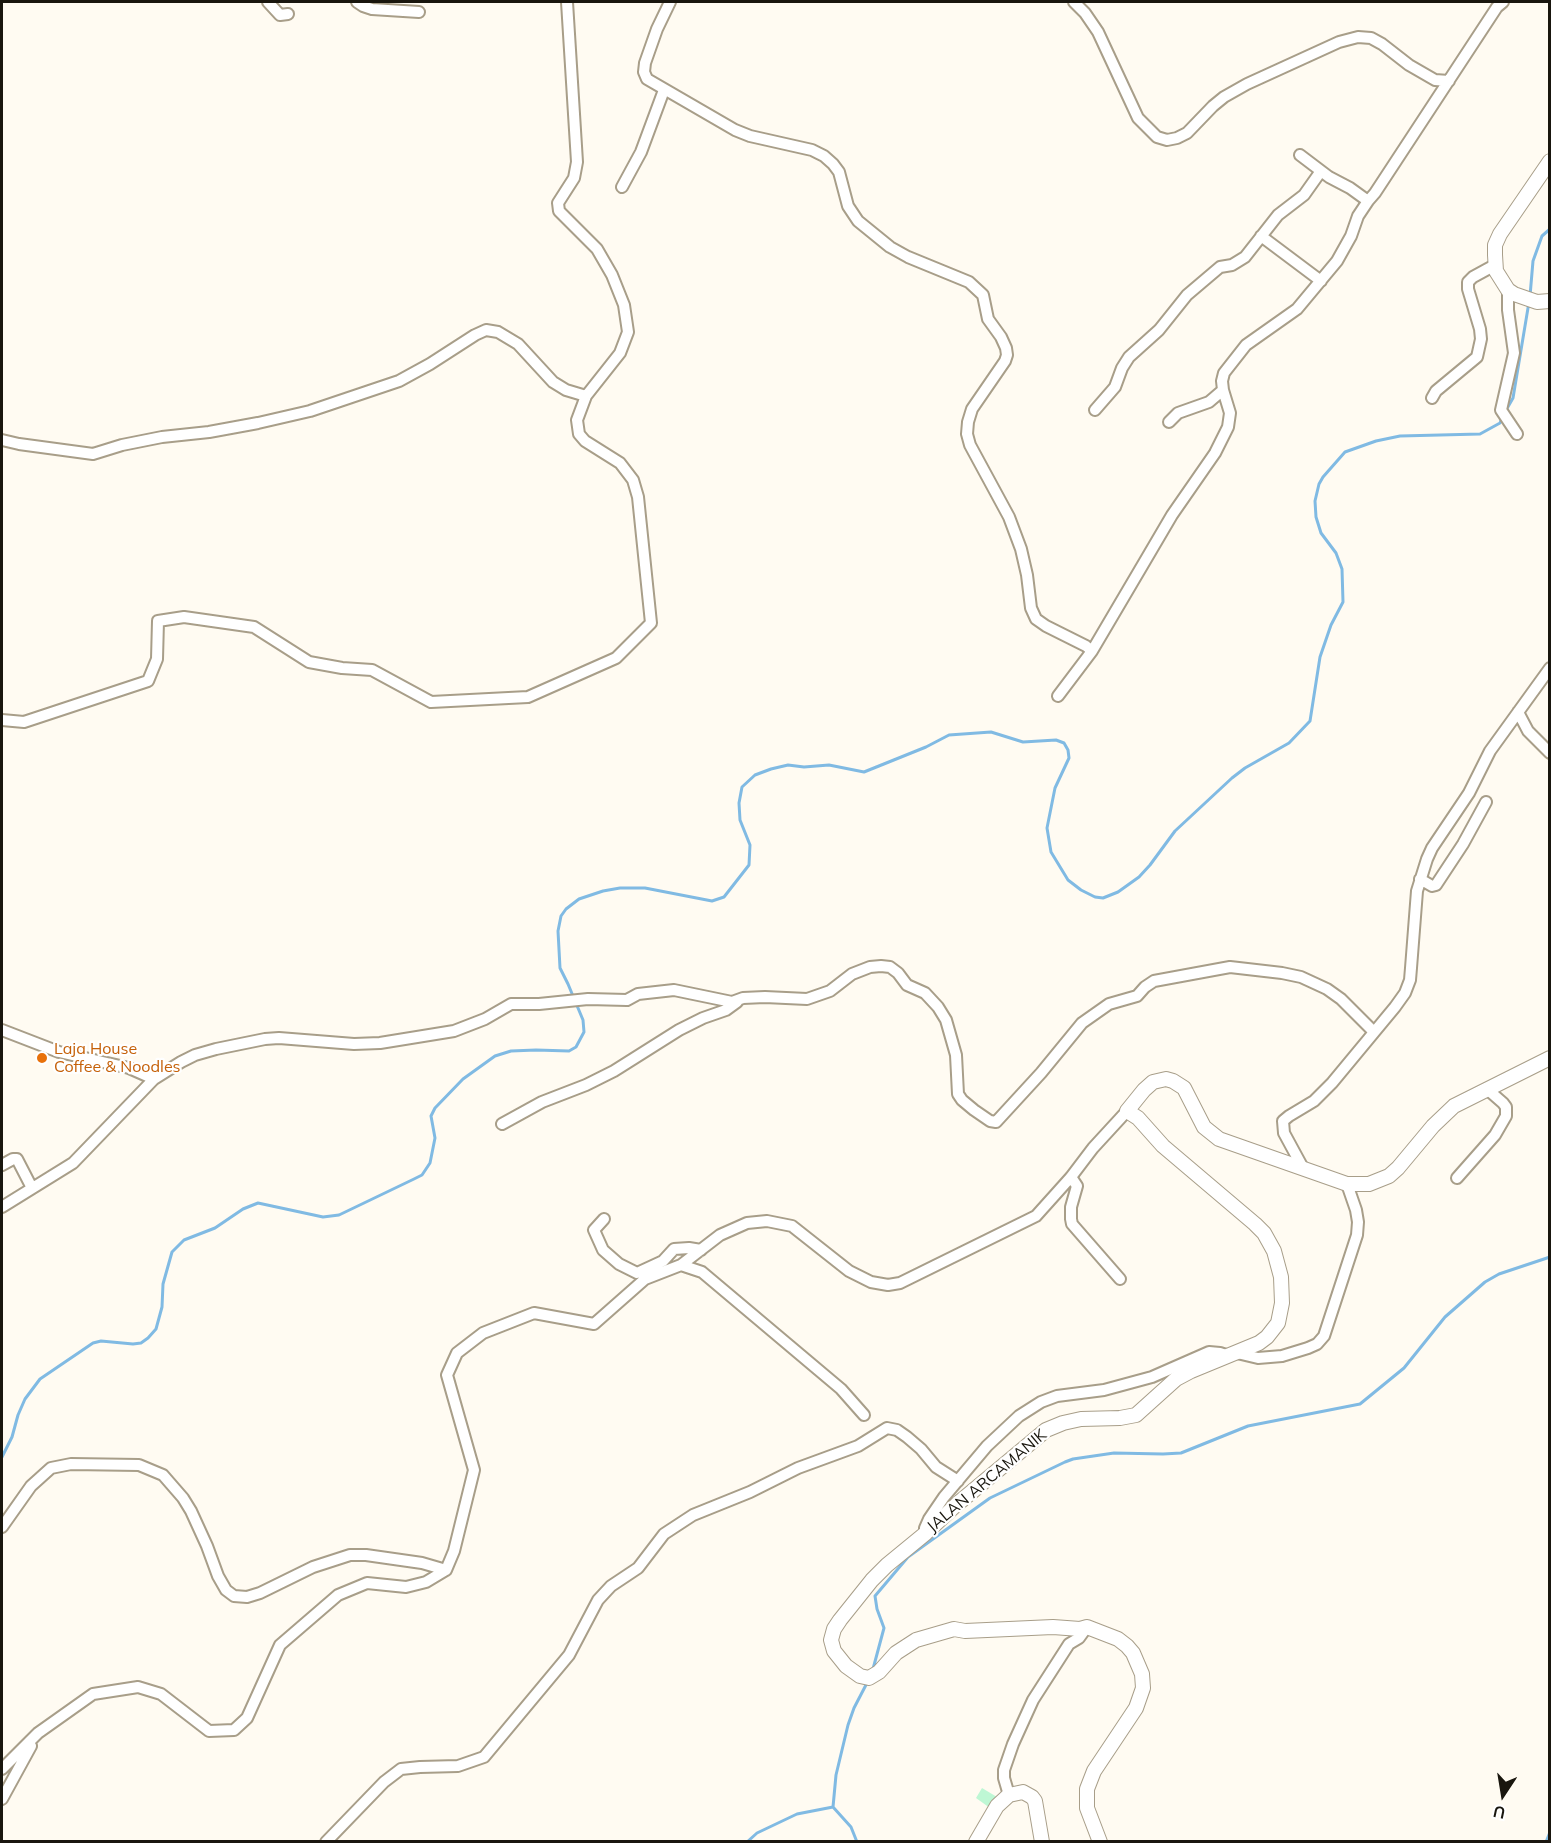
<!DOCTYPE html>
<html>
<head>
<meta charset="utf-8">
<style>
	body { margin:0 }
	#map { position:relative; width:1551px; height:1843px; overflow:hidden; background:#fffbf2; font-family:Mulish,sans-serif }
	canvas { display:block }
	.frame { position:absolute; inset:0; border:3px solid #19160e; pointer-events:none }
	.north { position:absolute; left:1473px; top:1765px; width:60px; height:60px; -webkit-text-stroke:4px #fff; paint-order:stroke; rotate:192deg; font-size:16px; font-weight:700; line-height:24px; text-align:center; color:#19160e }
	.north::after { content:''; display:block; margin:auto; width:21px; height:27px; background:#19160e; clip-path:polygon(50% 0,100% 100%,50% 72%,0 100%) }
</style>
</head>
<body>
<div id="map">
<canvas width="1551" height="1843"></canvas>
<div class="frame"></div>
<div class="north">U</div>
</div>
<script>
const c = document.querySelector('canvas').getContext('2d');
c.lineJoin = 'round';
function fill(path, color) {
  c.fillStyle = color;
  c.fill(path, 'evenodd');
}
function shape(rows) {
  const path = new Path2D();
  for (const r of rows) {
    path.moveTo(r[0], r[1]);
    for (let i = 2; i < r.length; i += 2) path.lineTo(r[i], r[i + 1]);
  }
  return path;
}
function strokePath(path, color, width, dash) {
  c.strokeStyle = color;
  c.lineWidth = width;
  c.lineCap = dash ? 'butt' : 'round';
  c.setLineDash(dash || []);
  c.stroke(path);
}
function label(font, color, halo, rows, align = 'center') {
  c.font = font + ' Mulish,sans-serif';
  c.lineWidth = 4.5;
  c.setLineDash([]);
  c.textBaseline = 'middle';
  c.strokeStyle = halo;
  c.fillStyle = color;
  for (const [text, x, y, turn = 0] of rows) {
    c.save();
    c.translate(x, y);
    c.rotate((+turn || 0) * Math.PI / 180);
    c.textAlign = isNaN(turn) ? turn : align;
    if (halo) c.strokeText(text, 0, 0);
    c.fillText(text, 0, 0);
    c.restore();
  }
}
fill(shape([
	[982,1788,997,1797,990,1808,976,1798]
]), '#bef7d4');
strokePath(shape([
	[1530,296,1533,261,1542,236,1550,229],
	[1505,412,1513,398,1529,302],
	[2,1457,12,1437,18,1415,25,1399,40,1379,93,1343,101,1341,133,1344,141,1343,148,1338,156,1329,162,1307,163,1284,172,1252,184,1240,215,1228,243,1209,258,1203,323,1217,339,1215,414,1179,422,1175,430,1163,435,1138,431,1116,435,1108,463,1079,495,1056,511,1051,536,1050,569,1051,576,1047,584,1032,583,1020,568,984,560,968,558,931,561,916,566,909,579,899,603,891,620,888,645,888,712,901,724,897,749,865,750,845,740,820,739,803,742,787,755,775,771,769,788,765,804,767,829,765,864,772,926,747,949,735,991,732,1023,742,1056,740,1064,743,1068,750,1069,758,1055,788,1047,828,1051,852,1068,880,1081,890,1095,897,1103,898,1118,892,1139,877,1150,865,1175,831,1232,778,1245,768,1289,743,1310,721,1320,657,1331,625,1343,602,1342,569,1336,553,1321,533,1316,517,1315,501,1319,484,1323,477,1345,452,1376,441,1400,436,1480,434,1500,423,1502,418],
	[873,1669,884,1628,877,1609,875,1596,908,1557,990,1498,1065,1462,1073,1459,1114,1453,1163,1454,1181,1453,1248,1426,1360,1404,1404,1368,1445,1317,1485,1282,1499,1274,1550,1257],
	[747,1842,757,1833,797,1814,833,1807],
	[857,1842,851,1827,833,1807,836,1775,848,1725,854,1708,868,1681],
	[1546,1842,1550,1832]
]), '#80bae3', 3);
const minor = shape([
	[268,2,280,15,288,14],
	[357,2,363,6,372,9,419,12],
	[670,2,657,29,645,63,644,72,647,79,735,130,750,136,812,150,824,156,833,164,839,172,848,206,858,221,890,247,908,257,969,282,983,295,988,319,1001,337,1006,348,1007,355,1005,361,972,409,968,422,967,434,970,445,1009,517,1021,549,1027,575,1031,608,1036,619,1046,626,1086,646,1092,651,1145,561,1172,515,1215,453,1228,427,1230,413,1223,390,1222,381,1224,373,1246,345,1297,309,1337,261,1351,236,1358,216,1368,201,1375,193,1497,7,1503,2],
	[1074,2,1085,13,1098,32,1138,118,1157,137,1167,140,1177,138,1187,133,1213,106,1224,97,1247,84,1339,42,1358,37,1371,38,1382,44,1409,65,1435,80,1449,81],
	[1300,155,1329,177,1350,188,1368,201],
	[622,187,641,152,664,90],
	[1261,236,1321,281],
	[1508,290,1508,310,1514,353,1501,410,1517,434],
	[1432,398,1436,391,1477,357,1481,339,1480,329,1468,289,1468,282,1473,277,1495,265],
	[1095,410,1115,387,1122,368,1129,357,1159,330,1187,295,1220,267,1232,265,1245,257,1278,215,1304,195,1321,171],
	[1169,422,1178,413,1209,402,1223,390],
	[2,440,19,444,93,454,122,445,162,437,209,432,258,423,310,411,399,381,430,364,475,335,486,330,498,332,518,344,553,382,566,390,586,396],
	[1058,696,1092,651],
	[1518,712,1528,731,1550,753],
	[2,720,24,722,148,681,157,659,158,621,184,617,254,627,309,662,342,668,372,670,431,702,528,697,616,658,651,623,638,497,633,480,620,463,585,441,579,434,577,420,586,396,620,353,628,332,624,305,612,275,597,249,559,211,558,203,574,178,577,162,567,2],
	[1420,879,1432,886,1436,885,1463,844,1486,802],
	[2,1030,59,1052,129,1068,154,1079],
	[502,1124,542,1102,586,1085,614,1071,679,1030,703,1018,726,1010,737,1002],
	[2,1165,13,1159,17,1159,32,1188],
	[1303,1168,1284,1133,1283,1121,1289,1116,1314,1101,1332,1083,1395,1007,1405,993,1410,980,1411,968,1417,891,1427,859,1432,848,1469,793,1490,751,1550,668],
	[1071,1177,1077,1186,1071,1207,1071,1219,1072,1224,1120,1279],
	[1457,1178,1495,1135,1506,1116,1506,1107,1503,1103,1487,1089],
	[2,1207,73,1163,154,1079,181,1062,195,1055,216,1049,265,1039,279,1038,354,1044,380,1043,454,1031,485,1019,511,1004,539,1004,588,999,627,1000,638,994,674,990,732,1002,743,998,765,997,807,999,830,991,852,974,870,967,881,966,890,967,898,973,907,985,925,993,938,1007,946,1020,956,1055,958,1094,962,1100,974,1110,990,1121,996,1122,1041,1073,1082,1023,1109,1004,1137,996,1145,987,1154,981,1230,967,1282,973,1301,977,1327,989,1341,999,1374,1032],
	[604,1219,594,1230,603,1250,619,1264,637,1273,663,1261,674,1249,689,1248,701,1250],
	[681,1265,702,1272,841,1389,864,1415],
	[1237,1353,1258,1358,1282,1356,1308,1348,1317,1344,1324,1336,1357,1235,1358,1222,1356,1210,1347,1184],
	[2,1527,31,1486,51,1468,71,1464,139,1465,163,1475,183,1498,191,1511,207,1546,218,1576,226,1590,234,1596,247,1597,260,1593,313,1567,350,1555,366,1555,422,1563,446,1570],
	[926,1533,925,1528,929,1519,944,1497,987,1446,1019,1416,1041,1402,1057,1396,1104,1390,1152,1377,1209,1352,1220,1353,1229,1356],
	[2,1769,38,1733,93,1694,138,1687,161,1694,209,1731,234,1730,247,1718,280,1645,338,1595,367,1583,406,1587,426,1582,446,1570,454,1551,474,1470,447,1375,457,1353,483,1333,534,1313,594,1324,645,1279,681,1265,720,1235,747,1223,767,1221,792,1226,849,1271,871,1282,888,1285,900,1283,1036,1216,1071,1177,1093,1148,1127,1111],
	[1009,1795,1004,1778,1004,1770,1013,1744,1033,1700,1069,1644,1079,1638,1087,1627],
	[2,1799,31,1746],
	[326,1842,384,1782,401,1769,420,1767,458,1766,484,1757,569,1655,598,1600,611,1586,638,1568,664,1534,693,1515,750,1492,798,1468,858,1446,887,1428,897,1430,907,1437,921,1449,936,1467,958,1481]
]);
const tertiary = shape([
	[1550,161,1500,234,1495,245,1495,255,1496,271,1508,290,1514,294,1537,302,1550,301],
	[976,1842,997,1806,1009,1795,1023,1792,1032,1797,1035,1801,1042,1842],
	[1100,1842,1087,1808,1087,1789,1094,1771,1136,1708,1143,1688,1142,1674,1133,1653,1127,1646,1118,1639,1087,1627,1080,1629,1053,1627,965,1631,954,1629,916,1640,896,1653,879,1672,869,1678,860,1676,846,1666,834,1651,831,1640,834,1629,840,1620,872,1580,887,1565,926,1533,956,1505,1046,1430,1063,1423,1081,1419,1120,1418,1136,1415,1176,1379,1191,1371,1259,1343,1267,1337,1278,1323,1282,1303,1281,1277,1274,1251,1264,1233,1255,1224,1163,1146,1138,1118,1127,1111,1144,1090,1153,1082,1166,1079,1173,1081,1184,1088,1204,1127,1219,1139,1347,1184,1369,1184,1389,1176,1398,1168,1433,1126,1454,1106,1550,1058]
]);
strokePath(minor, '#a89e89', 14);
strokePath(tertiary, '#a89e89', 16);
strokePath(minor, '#fff', 10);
strokePath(tertiary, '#fff', 14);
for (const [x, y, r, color] of [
	[42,1058,6,"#e8710a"]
]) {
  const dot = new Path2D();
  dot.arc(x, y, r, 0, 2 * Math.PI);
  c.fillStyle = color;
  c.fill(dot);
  strokePath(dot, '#fff', 2);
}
label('16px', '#c56008', '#fff', [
	["Laja House",54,1049],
	["Coffee & Noodles",54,1067]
], 'left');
label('16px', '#19160e', '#fff', [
	["JALAN ARCAMANIK",987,1481,-40]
]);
</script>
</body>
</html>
